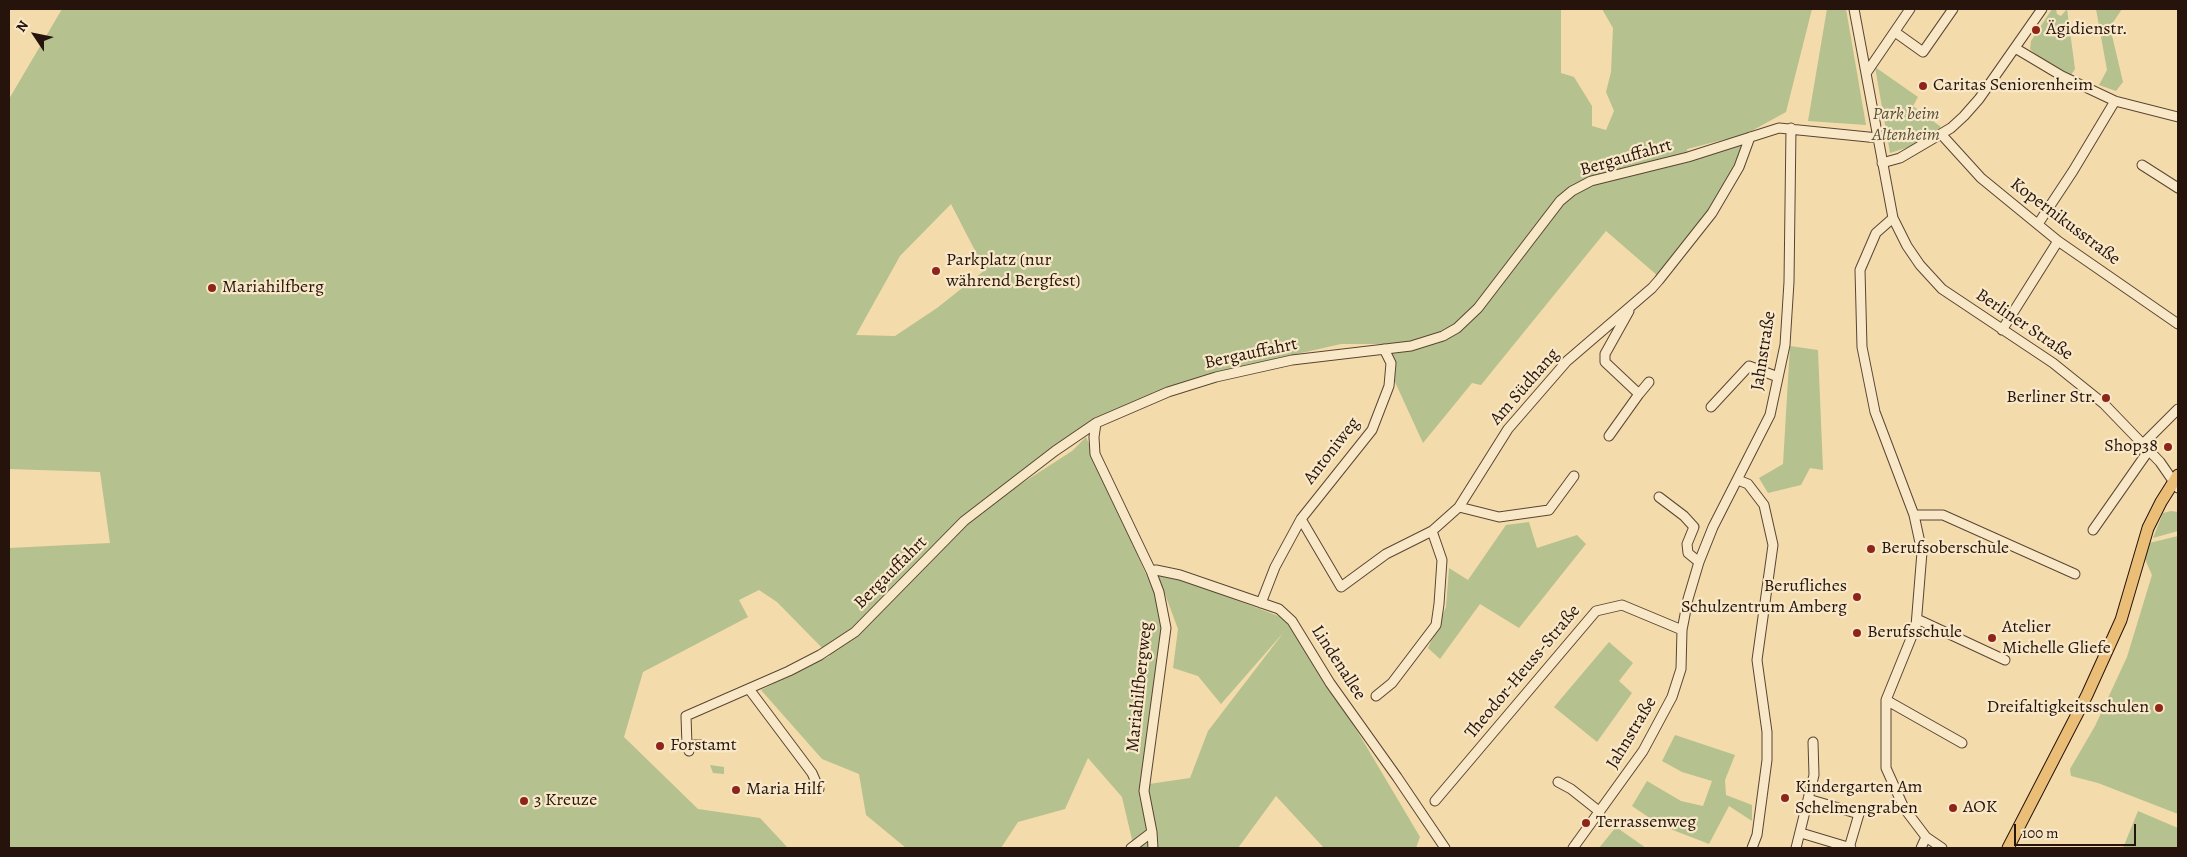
<!DOCTYPE html>
<html>
<head>
<meta charset="utf-8">
<style>
	body { margin:0 }
	#map { position:relative; width:2187px; height:857px; overflow:hidden; background:#f4dbab; font-family:Alegreya,serif }
	canvas { display:block }
	.frame { position:absolute; inset:0; border:10px solid #26130c; pointer-events:none }
	.north { position:absolute; left:10px; top:10px; width:50px; height:50px; -webkit-text-stroke:4px #f8e8c8; paint-order:stroke; rotate:304deg; font-size:14px; font-weight:700; line-height:20px; text-align:center; color:#26130c }
	.north::after { content:''; display:block; margin:auto; width:18px; height:22px; background:#26130c; clip-path:polygon(50% 0,100% 100%,50% 72%,0 100%) }
	.scale { position:absolute; left:2014px; top:824px; width:122px; height:22px; box-sizing:border-box; border:2px solid #26130c; border-top:0; padding-left:6px; font-size:15px; line-height:18px; white-space:nowrap; color:#26130c; -webkit-text-stroke:4px #f8e8c8; paint-order:stroke }
</style>
</head>
<body>
<div id="map">
<canvas width="2187" height="857"></canvas>
<div class="frame"></div>
<div class="north">N</div>
<div class="scale">100 m</div>
</div>
<script>
const c = document.querySelector('canvas').getContext('2d');
c.lineJoin = 'round';
function fill(path, color) {
  c.fillStyle = color;
  c.fill(path, 'evenodd');
}
function shape(rows) {
  const path = new Path2D();
  for (const r of rows) {
    path.moveTo(r[0], r[1]);
    for (let i = 2; i < r.length; i += 2) path.lineTo(r[i], r[i + 1]);
  }
  return path;
}
function strokePath(path, color, width, dash) {
  c.strokeStyle = color;
  c.lineWidth = width;
  c.lineCap = dash ? 'butt' : 'round';
  c.setLineDash(dash || []);
  c.stroke(path);
}
function label(font, color, halo, rows, align = 'center') {
  c.font = font + ' Alegreya,serif';
  c.lineWidth = 4.5;
  c.setLineDash([]);
  c.textBaseline = 'middle';
  c.strokeStyle = halo;
  c.fillStyle = color;
  for (const [text, x, y, turn = 0] of rows) {
    c.save();
    c.translate(x, y);
    c.rotate((+turn || 0) * Math.PI / 180);
    c.textAlign = isNaN(turn) ? turn : align;
    if (halo) c.strokeText(text, 0, 0);
    c.fillText(text, 0, 0);
    c.restore();
  }
}
fill(shape([
	[62,9,1561,9,1561,73,1574,77,1592,106,1592,126,1606,130,1614,111,1606,92,1611,72,1613,28,1602,9,1812,9,1786,112,1746,134,1687,149,1688,157,1591,181,1645,172,1744,143,1737,165,1709,210,1658,276,1606,231,1481,385,1472,383,1423,443,1395,382,1391,363,1382,344,1341,344,1257,363,1172,387,1091,421,973,515,1072,451,1086,437,1168,625,1149,784,1190,778,1208,731,1284,632,1221,704,1198,676,1173,668,1178,629,1156,570,1292,621,1420,837,1416,848,1324,848,1276,796,1238,848,1134,848,1122,797,1088,758,1065,809,1018,822,1001,848,906,848,866,815,859,774,822,759,761,690,830,656,777,602,759,590,739,600,748,617,643,672,624,737,698,809,760,818,788,848,9,848,9,548,110,543,100,472,9,469,9,99],
	[951,204,985,270,937,308,895,336,856,335,900,256],
	[1827,9,1846,9,1866,125,1808,121],
	[2052,9,2056,9,2057,14,2061,16,2067,9,2075,69,2071,75,2036,55,2030,49,2031,41],
	[2096,9,2122,9,2110,27,2123,82,2116,91,2099,85,2107,70],
	[1875,67,1918,97,1913,106,1941,127,1912,146,1890,153],
	[1790,346,1818,350,1823,470,1810,468,1801,485,1768,493,1759,478,1783,464],
	[2171,511,2178,512,2178,531,2153,538,2163,513],
	[1529,522,1537,548,1577,535,1586,544,1519,628,1480,604,1440,659,1428,648,1446,607,1449,568,1468,580,1506,525],
	[2178,536,2178,814,2098,783,2071,776,2070,769,2095,726,2127,657,2152,575,2144,557,2149,543],
	[1609,642,1633,663,1619,681,1632,693,1597,742,1554,707],
	[1675,735,1735,755,1725,780,1726,795,1752,805,1752,821,1729,806,1709,844,1660,825,1632,806,1647,781,1681,801,1703,806,1712,781,1682,772,1662,761],
	[710,765,724,767,724,774,713,773],
	[2138,811,2178,828,2178,848,2123,848],
	[1616,827,1646,848,1599,848]
]), '#b5c18e');
const minor = shape([
	[1854,9,1893,218,1907,246,1920,265,1942,289,2053,363,2104,404,2160,462,2178,488],
	[1895,32,1923,52,1953,9],
	[2015,48,2062,76,2115,101,2178,117],
	[1867,72,1910,9],
	[1941,134,1981,178,2058,241,2178,324],
	[1882,163,1900,158,1951,128,1964,116,1979,99,2042,9],
	[2142,165,2178,188],
	[1893,218,1876,233,1860,270,1862,347,1875,412,1914,515,1922,552,1916,626,1886,700,1886,768,1904,808,1926,837,1942,848],
	[2038,224,2073,171,2115,101],
	[2002,330,2058,241],
	[1639,394,1649,382],
	[1711,407,1749,366,1778,377],
	[1096,423,1094,437,1095,454,1151,571,1159,592,1166,628,1144,791,1152,832,1153,848],
	[1609,436,1639,394,1605,362,1605,354,1629,311],
	[2143,444,2178,409],
	[1738,480,1748,484,1764,505,1773,545,1757,660,1767,732,1767,760,1757,835,1752,848],
	[1659,497,1684,516,1694,527,1687,544,1688,553,1699,562],
	[1459,507,1499,517,1549,510,1574,476],
	[1914,515,1943,515,2075,574],
	[1301,519,1341,587,1386,554,1432,531,1459,507,1508,429,1567,361,1652,288,1659,280,1712,213,1739,167,1750,137],
	[2093,530,2149,450],
	[1151,571,1156,570,1180,575,1279,609,1292,621,1330,683,1397,777,1445,848],
	[1261,603,1275,567,1301,519,1372,430,1389,386,1391,363,1384,349],
	[1917,619,2005,660],
	[749,689,812,773,819,789],
	[1376,696,1392,683,1436,625,1439,604,1442,560,1432,531],
	[1886,700,1962,743],
	[687,745,701,745],
	[689,751,687,745,686,716,789,671,820,655,855,632,964,521,1055,451,1096,423,1168,392,1216,377,1292,360,1411,346,1443,336,1457,328,1478,308,1560,201,1572,191,1591,181,1688,157,1779,128,1878,138],
	[1558,782,1571,789,1600,812],
	[1808,799,1859,814,1849,848],
	[1435,801,1596,611,1622,605,1682,630],
	[1801,833,1851,848],
	[1131,848,1152,832],
	[1573,848,1643,751,1672,697,1681,669,1682,630,1688,599,1699,562,1713,527,1770,415,1785,345,1789,282,1791,128],
	[1796,848,1814,775,1813,742],
	[1921,848,1926,837]
]);
const major = shape([
	[2008,848,2087,695,2121,620,2148,528,2161,502,2178,475]
]);
strokePath(minor, '#5a4534', 11);
strokePath(major, '#26130c', 13);
strokePath(minor, '#f8e8c8', 9);
strokePath(major, '#eabe76', 11);
for (const [x, y, r, color] of [
	[2036,30,5,"#8f2418"],
	[1923,86,5,"#8f2418"],
	[936,271,5,"#8f2418"],
	[212,288,5,"#8f2418"],
	[2106,398,5,"#8f2418"],
	[2168,447,5,"#8f2418"],
	[1871,549,5,"#8f2418"],
	[1857,597,5,"#8f2418"],
	[1857,633,5,"#8f2418"],
	[1992,638,5,"#8f2418"],
	[2159,708,5,"#8f2418"],
	[660,746,5,"#8f2418"],
	[736,790,5,"#8f2418"],
	[1785,798,5,"#8f2418"],
	[524,801,5,"#8f2418"],
	[1953,808,5,"#8f2418"],
	[1586,823,5,"#8f2418"]
]) {
  const dot = new Path2D();
  dot.arc(x, y, r, 0, 2 * Math.PI);
  c.fillStyle = color;
  c.fill(dot);
  strokePath(dot, '#f8e8c8', 2);
}
label('18px', '#26130c', '#f8e8c8', [
	["Ägidienstr.",2046,30],
	["Caritas Seniorenheim",1933,86],
	["Parkplatz (nur",946,261],
	["während Bergfest)",946,282],
	["Mariahilfberg",222,288],
	["Berliner Str.",2096,398,"right"],
	["Shop38",2158,447,"right"],
	["Berufsoberschule",1881,549],
	["Berufliches",1847,587,"right"],
	["Schulzentrum Amberg",1847,608,"right"],
	["Atelier",2002,628],
	["Michelle Gliefe",2002,649],
	["Berufsschule",1867,633],
	["Dreifaltigkeitsschulen",2149,708,"right"],
	["Forstamt",670,746],
	["Kindergarten Am",1795,788],
	["Schelmengraben",1795,809],
	["Maria Hilf",746,790],
	["3 Kreuze",534,801],
	["AOK",1963,808],
	["Terrassenweg",1596,823]
], 'left');
label('italic 18px', '#58503a', '#f8e8c8', [
	["Park beim",1906,115],
	["Altenheim",1906,136]
]);
label('18px', '#26130c', '#f8e8c8', [
	["Bergauffahrt",1626,158,-16],
	["Kopernikusstraße",2065,222,37],
	["Berliner Straße",2024,325,34],
	["Jahnstraße",1764,351,-81],
	["Bergauffahrt",1251,354,-12],
	["Am Südhang",1525,387,-49],
	["Antoniweg",1332,451,-52],
	["Bergauffahrt",891,573,-45],
	["Lindenallee",1338,663,57],
	["Theodor-Heuss-Straße",1523,672,-50],
	["Mariahilfbergweg",1140,687,-84],
	["Jahnstraße",1632,733,-59]
]);
</script>
</body>
</html>
